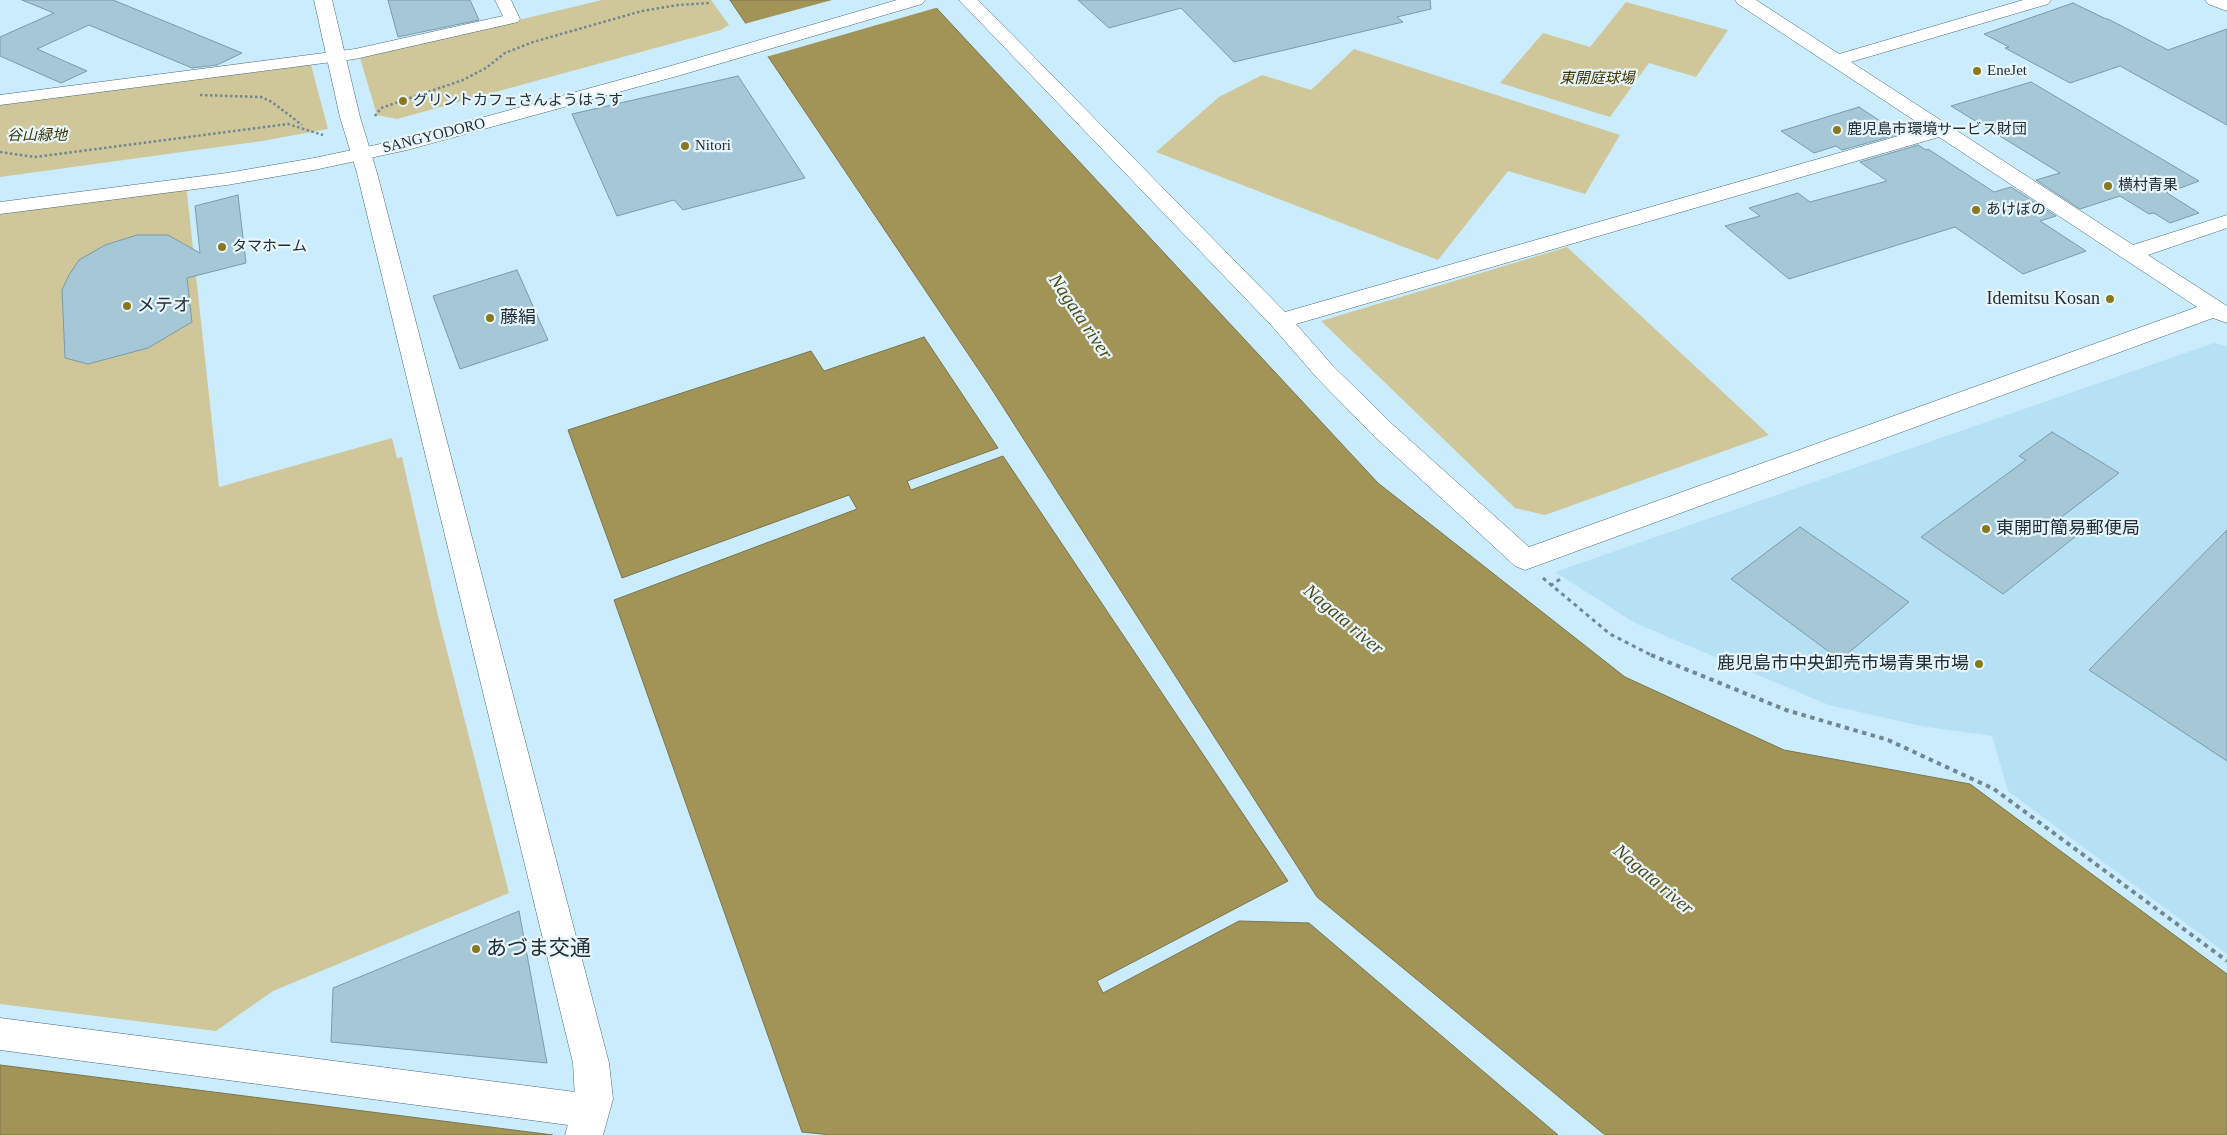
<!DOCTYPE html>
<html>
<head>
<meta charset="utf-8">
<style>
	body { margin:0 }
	canvas { display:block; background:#caecfc }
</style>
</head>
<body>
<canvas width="2227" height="1135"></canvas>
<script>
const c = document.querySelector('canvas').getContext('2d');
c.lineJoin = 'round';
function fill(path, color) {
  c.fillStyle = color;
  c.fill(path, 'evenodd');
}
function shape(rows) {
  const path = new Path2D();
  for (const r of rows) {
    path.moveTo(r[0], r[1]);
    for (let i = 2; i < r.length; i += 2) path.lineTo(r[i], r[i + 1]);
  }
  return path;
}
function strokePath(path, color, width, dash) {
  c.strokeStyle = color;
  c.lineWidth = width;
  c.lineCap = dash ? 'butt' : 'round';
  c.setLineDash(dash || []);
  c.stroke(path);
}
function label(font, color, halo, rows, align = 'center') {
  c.font = font + ' "Times New Roman","Noto Sans JP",serif';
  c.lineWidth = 4.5;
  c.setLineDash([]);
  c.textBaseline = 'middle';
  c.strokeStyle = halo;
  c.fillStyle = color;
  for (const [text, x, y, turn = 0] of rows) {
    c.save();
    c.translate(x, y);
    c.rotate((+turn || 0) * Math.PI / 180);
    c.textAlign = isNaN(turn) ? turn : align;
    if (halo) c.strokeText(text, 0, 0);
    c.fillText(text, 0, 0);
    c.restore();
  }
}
fill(shape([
	[2214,343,2227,346,2227,954,2008,791,1992,736,1921,726,1829,705,1635,623,1555,572]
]), '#b6e0f4');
fill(shape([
	[602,0,711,0,729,25,721,30,397,119,377,115,360,58],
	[1626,2,1728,30,1696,77,1649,63,1610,117,1500,83,1543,33,1590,47],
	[1354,49,1620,135,1585,194,1508,171,1438,260,1156,152,1219,97,1262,75,1311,90],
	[311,65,328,129,262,141,0,177,0,104],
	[186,184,219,487,392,438,397,458,402,457,438,616,509,893,273,991,216,1031,0,1004,0,210],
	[1567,247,1769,435,1545,515,1515,508,1321,321]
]), '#cfc79a');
const water = shape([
	[730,0,929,0,1378,483,1625,677,1784,750,1970,784,2227,974,2227,1135,1605,1135,1317,897,989,385,730,0],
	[924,337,998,448,907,481,911,490,1003,456,1288,881,1097,981,1103,993,1239,921,1309,923,1558,1135,831,1135,802,1132,614,600,857,509,849,495,622,578,568,430,811,351,824,371,924,337],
	[0,1065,553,1135,0,1135,0,1065]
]);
fill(water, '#a19456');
strokePath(water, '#7b754c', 1);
fill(shape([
	[832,0,932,0,939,7,766,57,744,24]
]), '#caecfc');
const building = shape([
	[22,0,113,0,242,53,217,65,192,68,89,25,37,49,87,71,61,83,0,56,0,37,54,13,22,0],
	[388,0,470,0,479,20,398,37,388,0],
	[1078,0,1430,0,1431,9,1397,17,1403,22,1234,62,1181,8,1109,28,1078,0],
	[2073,3,2106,19,2108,19,2168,50,2227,29,2227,125,2120,66,2070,83,2005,48,2009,47,1984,34,2073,3],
	[738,76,805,178,683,210,674,200,617,216,572,114,738,76],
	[2031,82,2199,181,2167,193,2199,213,2170,223,2154,213,2149,214,2120,196,2080,209,2036,180,2060,173,1951,106,2031,82],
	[1859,107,1900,134,1842,150,1836,146,1814,153,1781,131,1859,107],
	[1918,145,1926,150,1928,149,1994,192,2011,187,2056,216,2040,221,2086,251,2023,274,1955,227,1789,279,1725,226,1760,216,1749,208,1798,193,1810,202,1887,181,1860,162,1918,145],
	[238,195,246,263,187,278,192,322,148,348,88,364,65,358,62,290,69,275,79,260,105,245,137,235,168,235,200,253,195,206,238,195],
	[517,270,548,340,460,369,433,296,517,270],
	[2052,432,2119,473,2059,519,2080,533,2003,594,1921,537,2026,460,2019,456,2052,432],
	[1800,527,1909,602,1840,660,1731,579,1800,527],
	[2227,530,2227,761,2089,670,2227,530],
	[519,911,547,1063,331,1042,333,988,519,911]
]);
fill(building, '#a5c7d6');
strokePath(building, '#7a9baa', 1);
const minor = shape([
	[495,0,511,0,520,19,518,22,355,59,0,105,0,95,355,49,503,16,495,0],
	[0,1018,591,1094,603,1099,608,1111,603,1123,591,1128,0,1050,0,1018]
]);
const tertiary = shape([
	[314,0,332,0,360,117,377,173,609,1063,613,1099,603,1135,565,1135,575,1099,573,1063,357,173,340,117,314,0],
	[959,0,978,0,1285,312,1926,128,1738,4,1735,0,1756,0,1839,54,2023,0,2051,0,2048,4,1851,62,2133,245,2227,215,2227,228,2148,255,2227,306,2227,323,2213,318,1525,570,1515,566,1374,436,1317,378,1272,326,959,0],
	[1939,137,2197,307,1529,547,1392,424,1333,366,1296,324,1939,137],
	[2205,0,2227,0,2227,11,2208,4,2205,0]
]);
const secondary = shape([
	[897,0,925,0,922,4,681,75,407,150,314,170,227,185,0,214,0,202,227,173,314,158,404,139,667,67,897,0]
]);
strokePath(minor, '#496876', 1);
strokePath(tertiary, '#496876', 1);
strokePath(secondary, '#496876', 1);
strokePath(shape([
	[200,95,261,97,272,102,302,125],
	[375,116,381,108,463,80,486,68,505,53,533,42,642,11,678,5,710,3],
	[0,152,35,157,288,124,323,135]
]), '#718893', 2.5, [2.5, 2.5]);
strokePath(shape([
	[1543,578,1610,634,1653,656],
	[1550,586,1562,578]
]), '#718893', 3, [4, 4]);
strokePath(shape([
	[1651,655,1786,710,1888,740,1994,789,2227,961]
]), '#718893', 4, [4.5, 4.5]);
fill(minor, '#fff');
fill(tertiary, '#fff');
fill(secondary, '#fff');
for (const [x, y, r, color] of [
	[1977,71,5,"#89791d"],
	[403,101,5,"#89791d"],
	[1837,130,5,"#89791d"],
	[685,146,5,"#89791d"],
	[2108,186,5,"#89791d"],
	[1976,210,5,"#89791d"],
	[222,247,5,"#89791d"],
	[2110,299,5,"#89791d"],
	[127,306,5,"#89791d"],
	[490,318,5,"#89791d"],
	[1986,529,5,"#89791d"],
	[1979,664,5,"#89791d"],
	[476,949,5,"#89791d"]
]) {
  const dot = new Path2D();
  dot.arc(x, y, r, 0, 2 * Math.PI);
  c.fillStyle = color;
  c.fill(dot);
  strokePath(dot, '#e8f6fc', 2);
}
label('15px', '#212e35', '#e8f6fc', [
	["EneJet",1987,71],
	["グリントカフェさんようはうす",413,101],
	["鹿児島市環境サービス財団",1847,130],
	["Nitori",695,146],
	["横村青果",2118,186],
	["あけぼの",1986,210],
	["タマホーム",232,247]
], 'left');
label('italic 15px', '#3e3400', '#e8f6fc', [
	["東開庭球場",1597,79],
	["谷山緑地",37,136]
]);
label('15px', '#212e35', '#e8f6fc', [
	["SANGYODORO",434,136,-14]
]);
label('18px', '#212e35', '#e8f6fc', [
	["Idemitsu Kosan",2100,299,"right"],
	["メテオ",137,306],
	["藤絹",500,318],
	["東開町簡易郵便局",1996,529],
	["鹿児島市中央卸売市場青果市場",1969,664,"right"]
], 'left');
label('italic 19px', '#514817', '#e8f6fc', [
	["Nagata river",1080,317,56],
	["Nagata river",1343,620,40],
	["Nagata river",1653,880,40]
]);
label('21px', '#212e35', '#e8f6fc', [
	["あづま交通",486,949]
], 'left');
</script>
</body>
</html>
